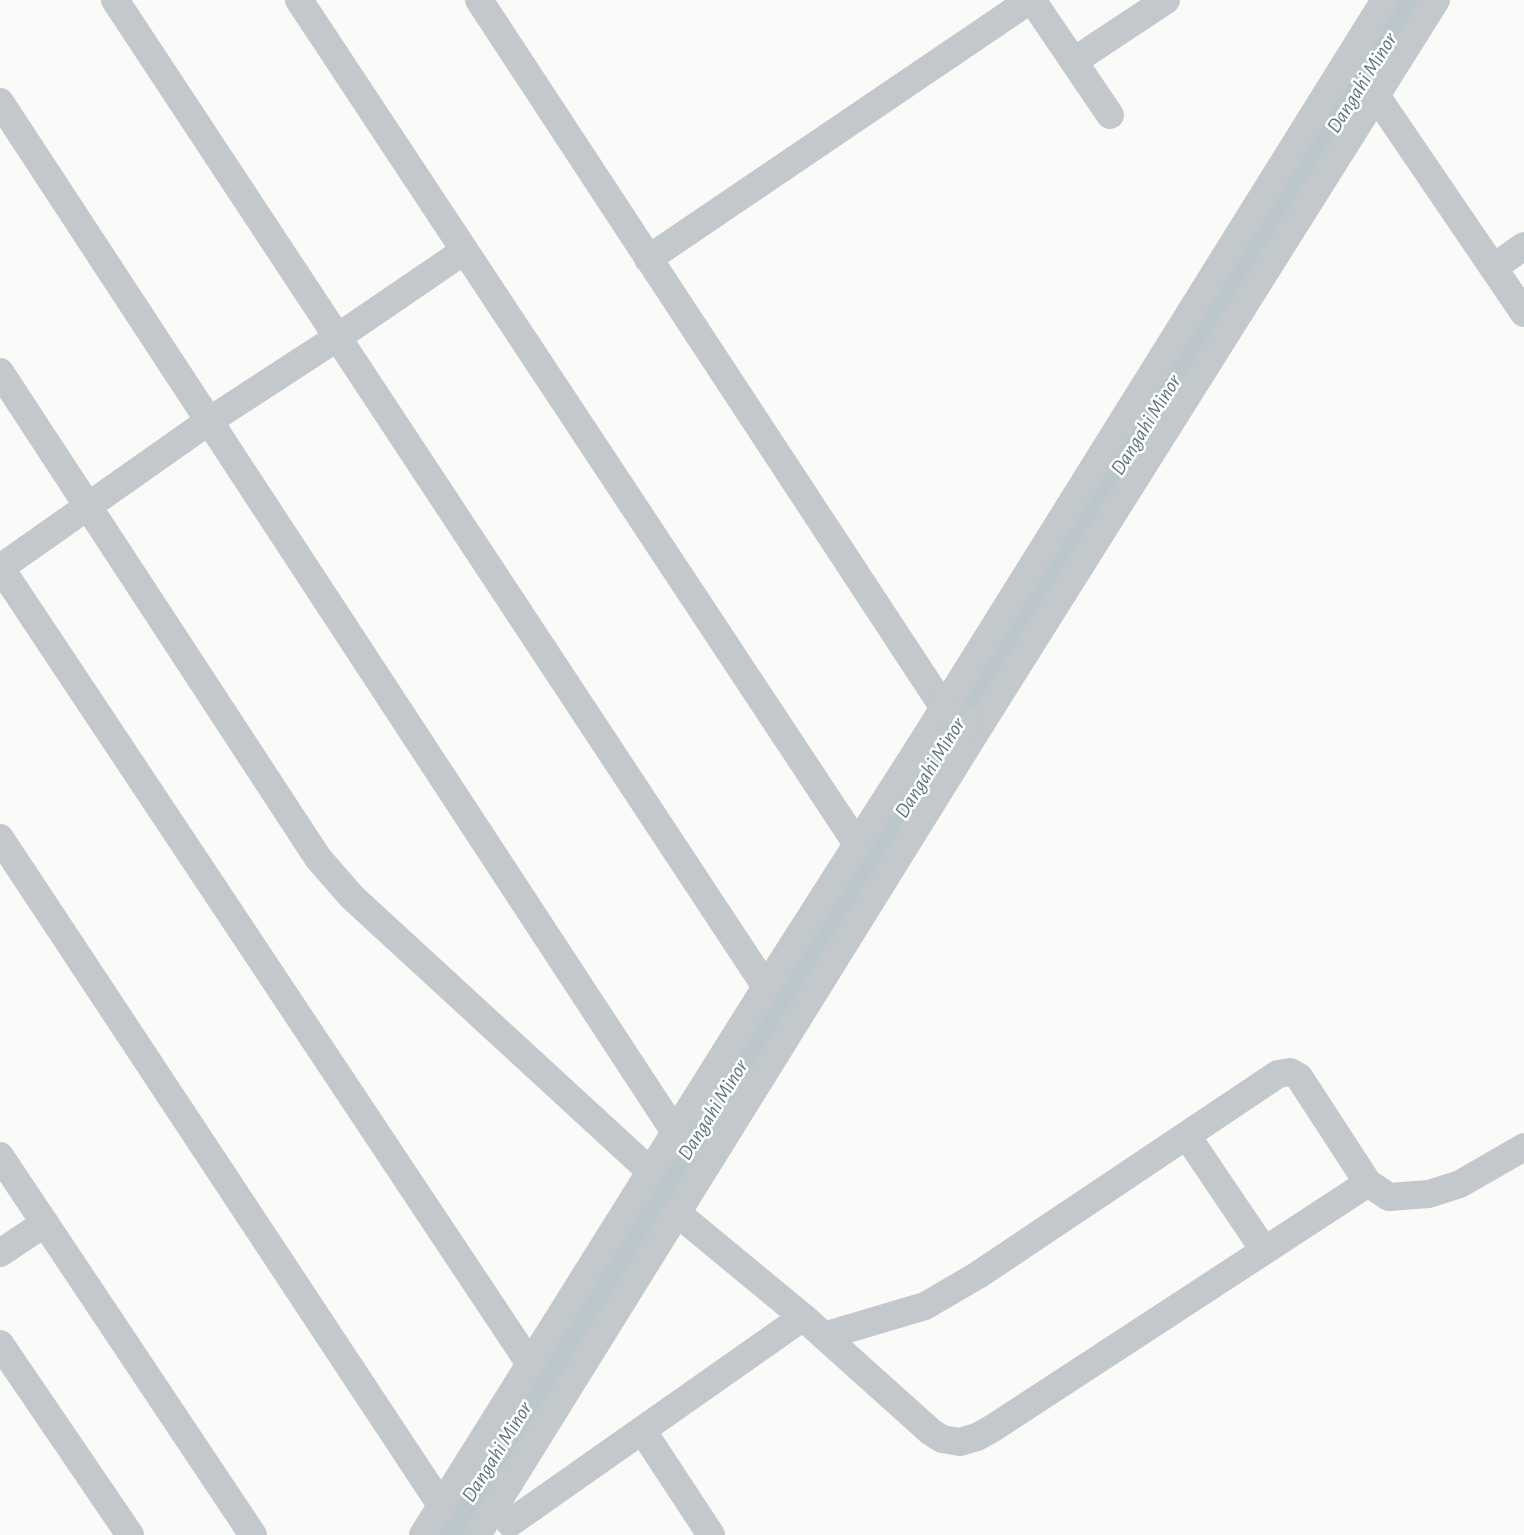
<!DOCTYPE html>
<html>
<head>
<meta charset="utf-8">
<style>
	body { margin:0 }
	canvas { display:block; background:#fafaf8 }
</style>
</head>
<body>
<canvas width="1524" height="1535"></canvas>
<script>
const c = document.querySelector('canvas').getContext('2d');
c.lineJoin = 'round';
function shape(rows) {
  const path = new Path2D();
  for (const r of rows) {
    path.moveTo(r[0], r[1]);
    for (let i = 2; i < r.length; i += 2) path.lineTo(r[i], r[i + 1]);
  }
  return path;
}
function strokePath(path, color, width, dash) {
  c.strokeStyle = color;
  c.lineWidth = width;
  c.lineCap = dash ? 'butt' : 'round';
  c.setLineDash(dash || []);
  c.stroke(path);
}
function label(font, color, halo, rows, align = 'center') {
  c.font = font + ' "Alegreya Sans",sans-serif';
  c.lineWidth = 5;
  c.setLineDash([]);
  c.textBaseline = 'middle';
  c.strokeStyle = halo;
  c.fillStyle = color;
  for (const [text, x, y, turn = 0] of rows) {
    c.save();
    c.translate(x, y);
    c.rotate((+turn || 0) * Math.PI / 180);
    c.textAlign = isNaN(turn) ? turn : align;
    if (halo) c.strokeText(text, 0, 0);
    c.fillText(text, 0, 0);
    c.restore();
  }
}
strokePath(shape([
	[445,1535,503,1439,1414,0]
]), '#bbc7cb', 31);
strokePath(shape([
	[115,0,766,987],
	[299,0,857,844],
	[479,0,942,705],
	[1032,0,1110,115],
	[1074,61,1166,0],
	[1377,97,1524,313],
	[0,102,675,1132],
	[648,259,1030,0],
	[1493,268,1524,246],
	[0,372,318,858,352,897,651,1172],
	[0,567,530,1364],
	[0,568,209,421,338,337,464,251],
	[0,838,441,1505],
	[1187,1136,1264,1250],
	[0,1156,253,1535],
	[677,1213,803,1317,931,1432,942,1439,960,1442,977,1437,993,1428,1368,1183],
	[0,1253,45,1223],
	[824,1336,925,1306,978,1275,1278,1074,1290,1072,1299,1077,1368,1183,1389,1197,1429,1194,1460,1184,1524,1147],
	[0,1344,130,1535],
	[642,1430,711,1535],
	[510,1523,803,1317],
	[423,1535,766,987,925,738,1385,0],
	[477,1535,977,730,1436,0]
]), '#c3c8cc', 28);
strokePath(shape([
	[942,705,969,724]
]), '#c3c8cc', 28);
label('italic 21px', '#60757c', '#fff', [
	["Dangahi Minor",1362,83,-58],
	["Dangahi Minor",1146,425,-58],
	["Dangahi Minor",930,768,-58],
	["Dangahi Minor",713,1110,-58],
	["Dangahi Minor",497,1452,-58]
]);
</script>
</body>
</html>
